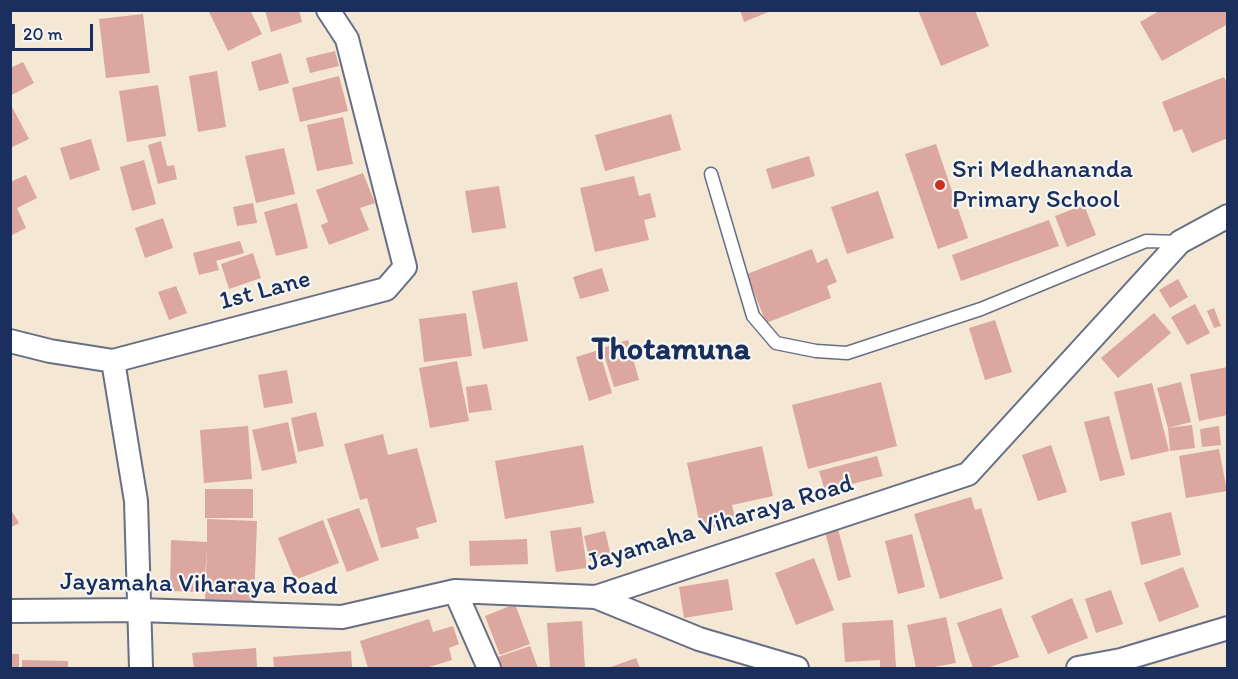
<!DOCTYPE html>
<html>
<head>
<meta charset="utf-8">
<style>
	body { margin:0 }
	#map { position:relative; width:1238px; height:679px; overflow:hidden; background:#f4e7d4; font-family:Itim,sans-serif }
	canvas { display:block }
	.frame { position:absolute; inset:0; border:12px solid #1b2f5e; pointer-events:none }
	.scale { position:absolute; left:12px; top:24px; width:81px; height:27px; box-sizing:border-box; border:3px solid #1b2f5e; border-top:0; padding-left:8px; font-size:18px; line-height:21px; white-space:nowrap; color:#1b2f5e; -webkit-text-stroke:4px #f6f6f2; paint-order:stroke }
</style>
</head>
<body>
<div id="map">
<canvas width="1238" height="679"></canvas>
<div class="frame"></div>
<div class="scale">20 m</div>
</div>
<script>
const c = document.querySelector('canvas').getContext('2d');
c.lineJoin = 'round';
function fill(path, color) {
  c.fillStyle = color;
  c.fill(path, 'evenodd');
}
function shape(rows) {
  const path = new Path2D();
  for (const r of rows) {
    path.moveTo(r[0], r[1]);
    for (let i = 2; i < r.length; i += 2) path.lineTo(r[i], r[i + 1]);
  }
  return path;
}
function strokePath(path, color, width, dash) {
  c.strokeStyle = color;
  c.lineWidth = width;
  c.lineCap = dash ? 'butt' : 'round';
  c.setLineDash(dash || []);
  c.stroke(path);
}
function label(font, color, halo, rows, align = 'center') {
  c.font = font + ' Itim,sans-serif';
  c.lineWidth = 4.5;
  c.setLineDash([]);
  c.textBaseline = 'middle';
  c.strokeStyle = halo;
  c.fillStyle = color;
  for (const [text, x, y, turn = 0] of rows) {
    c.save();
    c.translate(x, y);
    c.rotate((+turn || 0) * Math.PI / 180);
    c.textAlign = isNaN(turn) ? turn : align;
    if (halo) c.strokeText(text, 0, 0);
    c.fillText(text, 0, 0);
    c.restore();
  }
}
fill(shape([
	[208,10,250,10,262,34,228,51],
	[265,10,299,10,302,22,271,32],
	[740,10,771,10,771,11,744,22],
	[918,10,975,10,989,46,941,66],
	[1161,10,1228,10,1228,24,1162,61,1140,22],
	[143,14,150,73,106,78,99,19],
	[335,51,339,66,310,73,306,58],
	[281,53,289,83,259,91,251,62],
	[23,62,34,83,10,96,10,68],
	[217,71,226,127,198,132,189,76],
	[339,76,348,111,300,122,292,88],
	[1224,77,1228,85,1228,138,1192,153,1182,129,1174,132,1162,102],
	[158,85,166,136,127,142,119,91],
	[10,103,29,139,10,148],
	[671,114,681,150,605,171,595,135],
	[343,117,353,164,317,171,307,125],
	[91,139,100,170,70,180,60,148],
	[161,141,167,166,174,165,177,179,158,184,148,145],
	[936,144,968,238,938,249,905,154],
	[284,148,295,194,256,203,245,156],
	[809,156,815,176,772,189,766,169],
	[144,160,156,204,132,211,120,167],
	[363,173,375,203,360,208,369,230,329,245,321,225,328,222,316,190],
	[26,175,37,198,17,208,26,228,10,236,10,182],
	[634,176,639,196,650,193,656,217,644,220,649,240,595,252,580,188],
	[499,186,506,228,472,233,465,191],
	[878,191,894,238,847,254,831,207],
	[253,203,257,223,237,226,233,207],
	[297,203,308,248,276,256,264,212],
	[1084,205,1096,235,1067,247,1055,216],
	[163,218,173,248,145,258,135,228],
	[1049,220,1059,246,961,281,952,255],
	[240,241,244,253,216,261,219,270,199,275,193,253],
	[812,249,817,263,827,258,837,282,827,286,831,298,766,323,747,274],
	[253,253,261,278,229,289,221,264],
	[602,268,609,291,580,299,573,277],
	[1178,279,1188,297,1170,308,1159,290],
	[517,282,528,341,483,349,472,291],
	[176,286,187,313,169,320,158,292],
	[1195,304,1210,333,1187,345,1171,317],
	[1214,308,1221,326,1214,328,1207,311],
	[466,313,472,356,424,362,419,319],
	[1154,313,1171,333,1118,378,1101,358],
	[995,320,1012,372,985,380,969,328],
	[628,340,639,380,614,387,602,348],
	[599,350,612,393,589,401,576,357],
	[457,361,469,421,430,428,419,368],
	[1228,367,1228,415,1199,421,1190,374],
	[287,370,293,403,264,408,258,375],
	[881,382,897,446,808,469,792,405],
	[1181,382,1191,422,1168,428,1157,388],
	[1152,383,1169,451,1131,460,1114,392],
	[487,384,492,410,469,413,466,387],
	[316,412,324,446,298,452,291,418],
	[1109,416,1125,475,1100,481,1084,422],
	[288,422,297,463,262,471,252,430],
	[1192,425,1195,448,1170,451,1168,428],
	[248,426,252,479,204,483,200,430],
	[1219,426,1221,445,1202,447,1200,429],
	[383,434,388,455,417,448,437,522,416,528,419,538,381,548,367,498,360,500,344,444],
	[583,445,594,503,505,519,495,461],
	[1051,445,1067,492,1038,501,1022,455],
	[762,446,773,496,732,505,736,523,701,530,687,463],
	[1219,449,1227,491,1186,498,1179,456],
	[877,456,883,476,825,491,819,471],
	[205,489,253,489,253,518,205,518],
	[971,497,975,510,981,508,1003,579,940,599,914,514],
	[10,508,19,523,10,528],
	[359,508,379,560,347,572,327,519],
	[1171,512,1181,555,1141,565,1131,522],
	[207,519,257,521,254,603,205,601,207,546,204,592,170,591,171,540,207,542],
	[323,520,339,563,295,580,278,538],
	[581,527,587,568,556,572,550,531],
	[838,529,851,577,838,581,825,532],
	[605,531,611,556,590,561,584,536],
	[912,534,925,587,898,594,885,541],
	[527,539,528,564,470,566,469,541],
	[814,558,834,610,796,625,775,573],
	[1183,567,1199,607,1159,622,1144,583],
	[728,579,733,610,684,618,679,587],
	[1111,590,1123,624,1096,633,1085,599],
	[1072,598,1088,638,1048,654,1031,616],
	[515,604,530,644,500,655,485,616],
	[1001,608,1019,657,987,668,973,668,957,623],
	[946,617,956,663,929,668,916,668,907,625],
	[429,619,433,632,453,626,459,644,449,648,452,660,426,668,368,668,360,641],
	[893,620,896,668,880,668,880,660,845,662,842,623],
	[582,621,585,668,550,668,547,623],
	[530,646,538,668,496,668,492,659],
	[256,648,257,668,194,668,192,653],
	[351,651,352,668,274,668,273,657],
	[10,654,19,654,19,668,10,668],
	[636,658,640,668,608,668],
	[22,660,68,661,68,668,22,668]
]), '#dba79e');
const lane = shape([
	[711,174,753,316,776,343,816,351,847,353,981,309,1146,241,1180,242]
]);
const street = shape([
	[10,341,50,351,113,361],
	[455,591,489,668],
	[596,597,699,639,797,668],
	[10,611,139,610,342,617,455,591,596,597,968,474,1180,242,1228,216],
	[141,668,136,501,113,361,386,289,405,267,347,39,328,10],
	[1078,668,1121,660,1228,628]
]);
strokePath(lane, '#676f87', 15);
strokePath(street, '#676f87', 26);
strokePath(lane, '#fff', 12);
strokePath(street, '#fff', 22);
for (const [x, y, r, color] of [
	[940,185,6,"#c8321e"]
]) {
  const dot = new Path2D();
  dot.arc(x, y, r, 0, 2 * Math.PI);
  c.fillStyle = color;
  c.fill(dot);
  strokePath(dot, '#f6f6f2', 2);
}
label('26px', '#1b2f5e', '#f6f6f2', [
	["Sri Medhananda",952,170],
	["Primary School",952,200]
], 'left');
label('26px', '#1b2f5e', '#f6f6f2', [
	["1st Lane",265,291,-15],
	["Jayamaha Viharaya Road",720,524,-17],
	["Jayamaha Viharaya Road",199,585,1]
]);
label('bold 32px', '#1b2f5e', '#f6f6f2', [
	["Thotamuna",671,351]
]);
</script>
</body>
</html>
